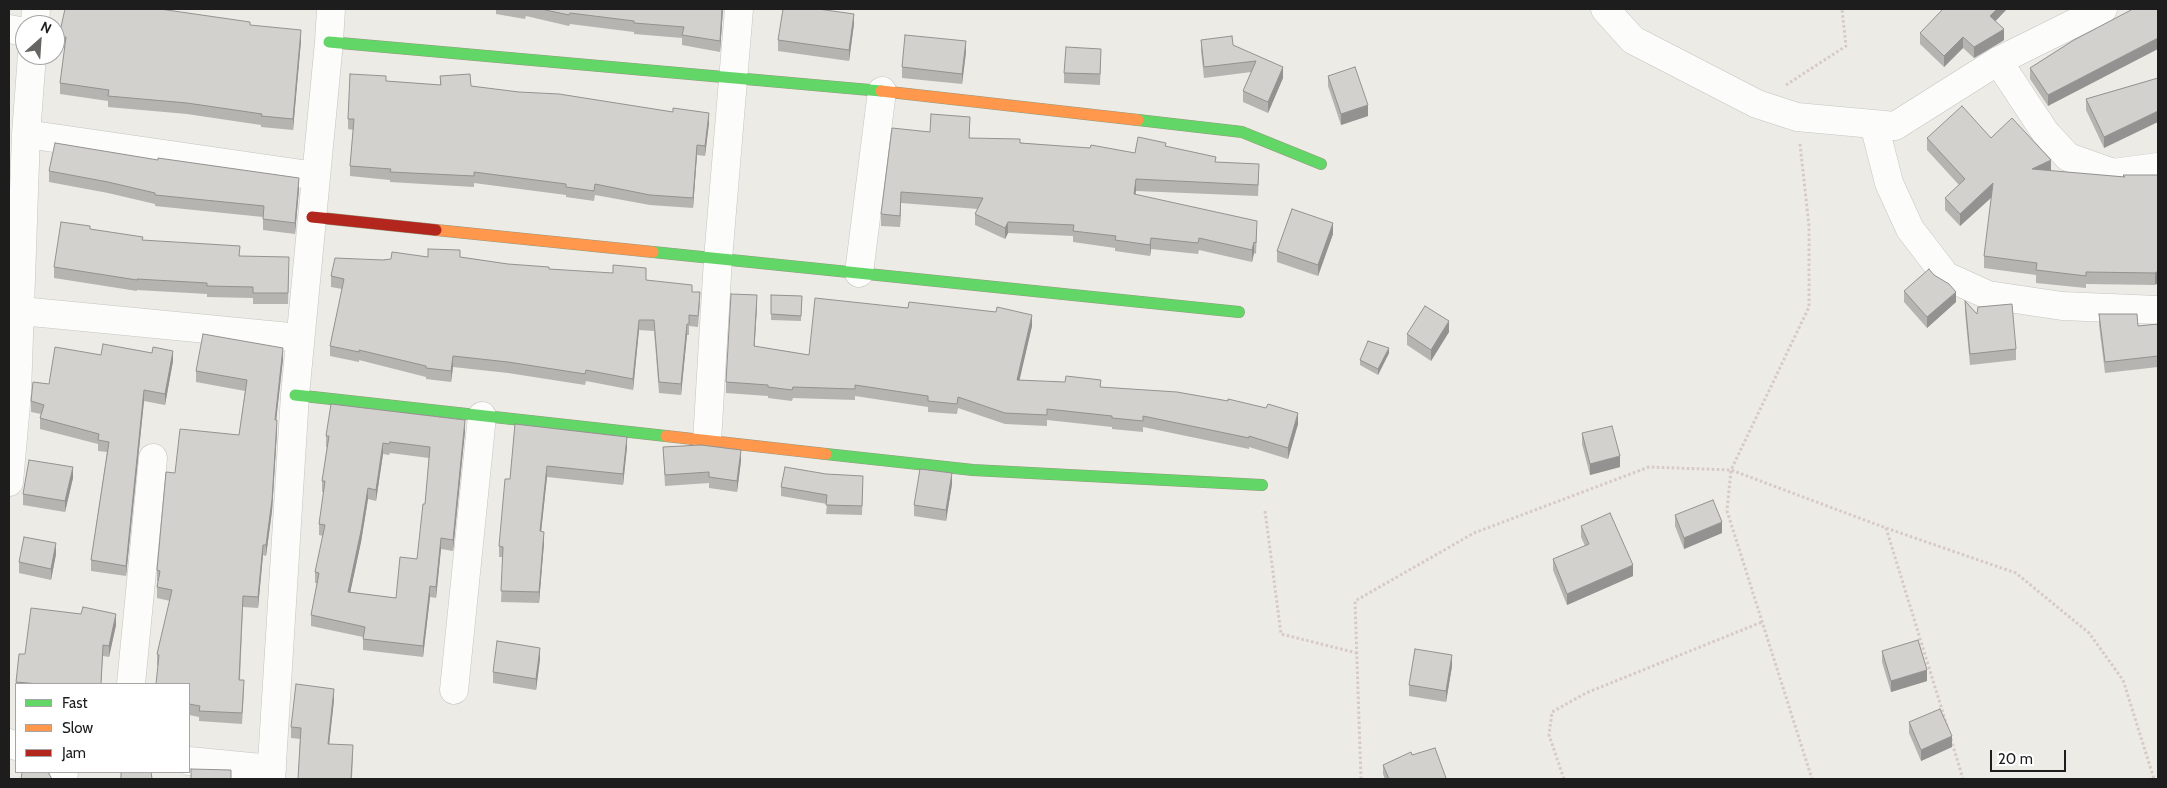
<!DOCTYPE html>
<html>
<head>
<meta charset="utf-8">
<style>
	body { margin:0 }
	#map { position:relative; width:2167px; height:788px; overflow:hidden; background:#ecebe6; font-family:Cabin,sans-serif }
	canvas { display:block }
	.frame { position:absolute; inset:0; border:10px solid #1d1d1d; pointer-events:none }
	.legend { position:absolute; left:15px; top:683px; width:175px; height:90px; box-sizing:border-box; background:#fff; border:1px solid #a5a5a5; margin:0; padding:6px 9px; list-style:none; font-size:15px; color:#1d1d1d }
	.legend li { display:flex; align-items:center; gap:10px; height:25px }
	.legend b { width:25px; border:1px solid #a5a5a5 }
	.north { position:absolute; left:15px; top:15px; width:50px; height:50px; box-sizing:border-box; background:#fff; border:1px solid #a5a5a5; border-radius:50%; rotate:26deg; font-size:14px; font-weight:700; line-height:20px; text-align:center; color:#1d1d1d }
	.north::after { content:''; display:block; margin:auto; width:18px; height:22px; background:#656563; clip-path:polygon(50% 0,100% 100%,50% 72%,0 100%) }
	.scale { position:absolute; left:1990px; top:750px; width:76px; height:22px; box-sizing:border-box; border:2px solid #1d1d1d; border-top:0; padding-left:6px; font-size:15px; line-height:18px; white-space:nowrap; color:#1d1d1d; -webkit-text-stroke:4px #fff; paint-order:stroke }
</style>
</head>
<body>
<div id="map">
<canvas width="2167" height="788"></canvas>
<div class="frame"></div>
<ul class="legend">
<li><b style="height:6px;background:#63d668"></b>Fast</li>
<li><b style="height:6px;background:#ff974d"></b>Slow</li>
<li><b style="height:6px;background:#b3261e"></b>Jam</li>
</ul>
<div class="north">N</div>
<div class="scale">20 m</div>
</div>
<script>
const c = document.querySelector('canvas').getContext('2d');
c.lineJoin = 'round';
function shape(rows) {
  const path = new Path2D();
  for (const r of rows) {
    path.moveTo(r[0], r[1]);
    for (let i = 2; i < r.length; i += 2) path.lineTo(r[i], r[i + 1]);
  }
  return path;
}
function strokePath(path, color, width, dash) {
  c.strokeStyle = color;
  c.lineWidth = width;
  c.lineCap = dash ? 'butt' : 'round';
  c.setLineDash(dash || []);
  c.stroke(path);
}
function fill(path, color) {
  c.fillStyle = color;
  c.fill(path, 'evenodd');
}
const street = shape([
	[1605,9,1633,40,1757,104,1797,117,1895,126,1998,61,2103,9],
	[35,25,36,9],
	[9,29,25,32],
	[1998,61,2045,132,2068,157,2113,173,2158,167],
	[1874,124,1889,183,1910,229,1946,276,1988,295,2062,306,2158,310],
	[26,134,316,176],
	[859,273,882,91],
	[21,311,300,338],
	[707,441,718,259,739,9],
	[9,482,17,393,26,134,32,55],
	[131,684,153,458],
	[454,690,482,416],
	[9,743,16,746],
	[189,761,272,769],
	[63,779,64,772],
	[271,779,295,395,329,42,331,9]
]);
const fast = shape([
	[329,42,881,91],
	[1138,120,1242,132,1321,164],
	[653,252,1239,312],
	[295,395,666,436],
	[826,454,973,470,1262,485]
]);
const slow = shape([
	[881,91,1138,120],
	[436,230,653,252],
	[666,436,826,454]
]);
const jam = shape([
	[312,217,436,230]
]);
strokePath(street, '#c4c4c2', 29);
strokePath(fast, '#93977d', 12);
strokePath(slow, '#93977d', 12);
strokePath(jam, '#93977d', 12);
strokePath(shape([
	[1786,85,1846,46,1842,9],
	[1800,144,1809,226,1809,307,1731,470,1727,511,1812,779],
	[1265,511,1281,634,1357,653],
	[1886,528,1947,726],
	[1951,739,1963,779],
	[1361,779,1355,601,1474,533,1649,467,1731,470,1886,528,2016,573,2089,633,2123,680,2154,779],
	[1564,779,1549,735,1552,712,1586,693,1762,622]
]), '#d7c9c5', 3, [2.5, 2.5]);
strokePath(street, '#fcfcfb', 28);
strokePath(fast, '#63d668', 11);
strokePath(slow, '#ff974d', 11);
strokePath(jam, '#b3261e', 11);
fill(shape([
	[496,9,723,9,720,52,682,45,682,38,634,34,634,32,570,24,569,26,526,16,525,19,496,14],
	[1995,21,2004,40,2001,42,1974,58,1963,48,1944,67,1920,44,1920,33],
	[854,24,849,61,778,51,778,40],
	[250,25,301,41,293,130,261,127,261,125,187,114,108,107,108,101,60,94,60,83,65,48,59,47,59,36],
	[1201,40,1233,45,1283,78,1268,113,1243,102,1243,91,1251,72,1204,78,1201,51],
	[2074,40,2048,106,2030,79,2030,68],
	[966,52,962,84,902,78,902,67],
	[1101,60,1100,85,1064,83,1064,73],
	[440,76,471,86,709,123,705,156,697,155,693,208,650,205,595,195,594,201,566,197,566,195,474,183,474,187,390,182,390,180,350,176,350,166,353,130,348,129,348,119,386,81,440,85],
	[1328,76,1368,116,1341,125,1328,86],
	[2158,78,2104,148,2086,110,2086,99],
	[970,128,969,138,1135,153,1166,147,1259,175,1258,196,1136,191,1135,194,1257,233,1256,254,1254,253,1252,262,1199,250,1198,254,1151,249,1150,256,1115,251,1115,248,1073,242,1073,236,1008,233,1005,239,975,225,975,214,978,209,901,203,900,227,881,226,881,214,930,132],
	[1927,138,1991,138,2051,171,2123,177,2123,175,2158,175,2155,285,2086,284,2086,288,2036,283,2036,275,1984,268,1984,256,1992,197,1960,226,1945,210,1945,198,1959,185,1927,150],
	[49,171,299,189,295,234,263,230,263,217,155,206,155,204,108,193,49,182],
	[90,229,143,240,240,256,289,268,288,304,253,304,253,298,207,297,207,294,137,290,137,291,54,278,54,267],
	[1333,234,1318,276,1277,262,1277,251],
	[428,257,460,257,508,264,646,280,692,292,700,303,698,327,689,326,689,335,687,335,681,395,659,393,654,331,639,330,633,390,586,381,585,385,508,373,453,367,451,382,426,379,426,377,359,360,359,362,330,356,330,346,342,289,331,287,331,276,383,260],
	[1904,291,1956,302,1927,328,1904,302],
	[771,295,802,296,801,321,771,320],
	[1965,301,1977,314,2016,349,2016,360,1970,365,1965,312],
	[757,306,754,346,809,355,1032,326,1019,380,1101,387,1298,424,1288,459,1249,447,1249,449,1143,427,1143,432,1112,429,1112,427,1047,420,1047,426,1005,424,958,408,957,414,928,412,928,407,855,396,855,400,793,398,792,401,768,398,768,396,726,393,726,382],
	[2099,314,2138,326,2158,324,2158,367,2105,373,2099,325],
	[1449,332,1431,361,1407,345,1407,334],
	[1389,353,1378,375,1360,365,1360,360],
	[101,355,173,361,165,405,144,401,126,576,91,571,91,560,107,452,98,451,98,444,40,429,40,418,41,414,31,412,31,401,49,384],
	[283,359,276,420,277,431,272,511,266,556,263,555,258,608,243,607,240,680,244,691,242,724,199,721,199,717,189,715,189,684,157,665,157,654,170,601,157,598,157,587,158,581,157,581,157,570,239,435,245,391,196,382,196,371],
	[515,424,627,447,623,485,547,477,541,532,544,543,539,603,501,602,503,557,499,557,499,546,510,479],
	[465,431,453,551,441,549,436,598,430,597,423,657,363,650,363,637,311,626,311,615,317,583,315,583,315,572,323,536,319,535,319,524,324,492,322,492,322,481,327,447,326,447,326,436],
	[390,453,429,458,425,504,417,559,396,598,350,592,361,542,368,499,376,501,383,454,389,455],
	[1582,433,1620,467,1590,475,1582,444],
	[663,447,741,461,737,492,709,488,709,483,665,486],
	[73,478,65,512,23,505,23,494],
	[952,484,946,521,914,516,914,505],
	[863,485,862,515,826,514,827,504,781,496,781,487],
	[1675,515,1722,533,1684,549,1675,526],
	[1581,526,1633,576,1567,605,1553,570,1553,559,1585,546,1581,537],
	[56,554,51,580,19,573,19,562],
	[116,625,109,657,103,656,101,684,16,684,16,693,16,682,25,654],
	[1882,651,1927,681,1891,692,1882,662],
	[540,659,536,690,493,683,493,672],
	[1452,666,1446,702,1409,696,1409,685],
	[334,700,329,744,353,756,352,779,298,779,300,739,291,738,291,727],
	[1909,722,1952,747,1921,761,1909,733],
	[1412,755,1446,779,1385,779,1383,774,1383,765]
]), '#b5b4b0');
fill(shape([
	[722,9,723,9,720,52,720,41],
	[1997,9,2007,9,1990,27,1990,16],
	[854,14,854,24,849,61,849,50],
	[2004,29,2004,40,2001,42,1974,58,1974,47],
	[301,30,301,41,293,130,293,119],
	[1963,37,1963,48,1944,67,1944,56],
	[2158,38,2158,49,2048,106,2048,95],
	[966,41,966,52,962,84,962,74],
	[1283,67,1283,78,1268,113,1268,102],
	[1368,105,1368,116,1341,125,1341,114],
	[2158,111,2158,122,2104,148,2104,137],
	[709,113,709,123,705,156,705,146],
	[697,145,697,155,693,208,693,198],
	[2051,160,2051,173,2032,169],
	[299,178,299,189,295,234,295,223],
	[1136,179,1136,191,1134,205,1134,194],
	[1993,183,1993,196,1960,226,1960,214],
	[901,192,901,203,900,227,900,216],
	[1008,222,1008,233,1005,239,1005,228],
	[1333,223,1333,234,1318,276,1318,265],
	[1151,238,1151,249,1150,256,1150,245],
	[1254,242,1254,253,1252,262,1252,250],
	[2158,271,2158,283,2155,285,2155,273],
	[1956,292,1956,302,1927,328,1927,317],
	[757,295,757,306,754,357,754,346],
	[1032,315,1032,326,1017,391,1017,380],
	[639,320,639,330,633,390,633,379],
	[1449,321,1449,332,1431,361,1431,350],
	[687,324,687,335,681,395,681,384],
	[283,348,283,359,275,431,275,420],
	[1389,348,1389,353,1378,375,1378,369],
	[173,351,173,361,165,405,165,394],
	[453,356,453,367,451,382,451,371],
	[144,390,144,401,126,576,126,566],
	[1298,413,1298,424,1288,459,1288,448],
	[277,420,277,431,272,511,266,556,266,545],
	[465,420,465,431,453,551,453,540],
	[627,437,627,447,623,485,623,474],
	[383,443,383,454,376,501,376,490],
	[741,450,741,461,737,492,737,481],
	[1620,456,1620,467,1590,475,1590,464],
	[547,466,547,477,540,542,540,531],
	[73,467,73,478,65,512,65,501],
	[952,473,952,484,946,521,946,510],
	[368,488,368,499,361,542,348,603,348,592],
	[1722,522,1722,533,1684,549,1684,538],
	[544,532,544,543,539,603,539,592],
	[441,538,441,549,436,598,436,587],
	[56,543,56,554,51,580,51,569],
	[263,545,263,555,258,608,258,597],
	[1633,565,1633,576,1567,605,1567,594],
	[430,586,430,597,423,657,423,646],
	[116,614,116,625,109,657,109,646],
	[540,648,540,659,536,690,536,679],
	[1452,655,1452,666,1446,702,1446,691],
	[1927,670,1927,681,1891,692,1891,681],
	[334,689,334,700,328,755,328,744],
	[1952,736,1952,747,1921,761,1921,750]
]), '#949290');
const building = shape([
	[65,9,160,9,250,22,250,25,301,30,293,119,261,116,262,114,187,103,108,96,109,90,60,83,66,37,59,36,65,9],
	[541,9,722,9,720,41,682,35,684,27,634,23,634,21,570,13,569,15,541,9],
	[783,9,818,9,854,14,849,50,778,40,783,9],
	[1943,9,1997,9,1990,16,2004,29,2001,31,1974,47,1963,37,1944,56,1920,33,1943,9],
	[2133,9,2158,9,2158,38,2048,95,2030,68,2074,40,2133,9],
	[905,35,966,41,962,74,902,67,905,35],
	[1232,36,1233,45,1283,67,1268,102,1243,91,1256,61,1204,67,1201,40,1232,36],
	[1066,47,1101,49,1100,74,1064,73,1066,47],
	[1355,67,1368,105,1341,114,1328,76,1355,67],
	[350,74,386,76,386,81,441,85,440,76,470,74,471,86,519,92,559,94,673,112,673,108,709,113,705,146,697,145,693,198,650,195,595,184,594,191,566,187,566,184,474,172,474,176,390,172,391,169,350,166,354,119,348,119,350,74],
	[2158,78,2158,111,2104,137,2086,99,2158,78],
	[1962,106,1991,138,2012,118,2051,160,2032,169,2125,177,2123,175,2158,175,2158,271,2155,273,2086,272,2086,276,2036,270,2037,263,1984,256,1993,183,1960,214,1945,198,1965,179,1927,138,1962,106],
	[931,114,970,117,969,138,1020,139,1020,143,1090,148,1091,145,1135,153,1138,137,1166,143,1165,146,1216,157,1215,162,1259,164,1258,185,1136,179,1134,194,1257,221,1256,243,1254,242,1252,250,1199,238,1198,243,1151,238,1150,245,1115,240,1116,236,1073,231,1074,225,1008,222,1005,228,975,214,983,198,901,192,900,216,881,214,892,128,930,132,931,114],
	[55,143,158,160,158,158,299,178,295,223,263,219,264,206,155,195,155,193,108,182,49,171,55,143],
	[1292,209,1333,223,1318,265,1277,251,1292,209],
	[61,222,90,226,90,229,143,237,142,240,240,246,239,256,289,257,288,293,253,293,253,287,207,286,207,283,137,279,137,280,54,267,61,222],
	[428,249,460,250,460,257,508,264,549,267,549,269,613,273,613,265,646,268,646,280,692,285,692,292,700,292,698,316,689,315,689,324,687,324,681,384,659,382,654,320,639,320,633,379,586,370,585,374,508,362,453,356,451,371,426,368,426,366,359,350,359,352,330,346,344,279,331,276,335,258,383,260,391,259,392,252,428,257,428,249],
	[1929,269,1934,275,1949,284,1956,292,1927,317,1904,291,1929,269],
	[731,294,757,295,754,346,809,355,815,298,908,308,909,302,996,312,997,307,1032,315,1017,380,1065,382,1066,376,1101,380,1100,387,1177,392,1228,401,1228,399,1266,408,1268,404,1298,413,1288,448,1249,436,1249,438,1143,416,1143,421,1112,418,1112,416,1047,409,1047,415,1005,413,958,397,957,404,928,401,928,396,855,385,855,389,793,387,792,390,768,387,768,385,726,382,731,294],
	[771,295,802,296,801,316,771,314,771,295],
	[1965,301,1977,314,1978,307,2012,304,2016,349,1970,354,1965,301],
	[1425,306,1449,321,1431,350,1407,334,1425,306],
	[2099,314,2137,314,2138,326,2158,324,2158,356,2105,362,2099,314],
	[203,334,283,348,275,420,277,420,272,500,266,545,263,545,258,597,243,596,239,680,244,680,242,713,199,711,200,706,189,704,189,684,156,684,159,655,157,654,172,590,157,587,160,571,157,570,166,472,175,473,180,429,239,435,247,380,196,371,203,334],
	[1368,341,1389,348,1378,369,1360,360,1368,341],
	[103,344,152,353,153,347,173,351,165,394,144,390,126,566,91,560,109,442,98,440,99,434,40,418,44,405,31,401,33,382,49,384,55,347,101,355,103,344],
	[331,404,465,420,453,540,441,538,436,587,430,586,423,646,363,639,365,627,311,615,319,573,315,572,325,525,319,524,325,481,322,481,329,436,326,436,331,404],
	[390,442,430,447,425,504,423,504,417,559,400,557,396,598,348,592,361,531,368,488,376,490,383,443,389,444,390,442],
	[515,424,627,437,623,474,547,466,540,531,544,532,539,592,501,591,503,547,499,546,505,479,510,479,515,424],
	[1612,426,1620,456,1590,464,1582,433,1612,426],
	[701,445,741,450,737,481,709,477,709,472,665,475,663,447,701,445],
	[29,460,73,467,65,501,23,494,29,460],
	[785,467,826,474,863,476,862,506,826,505,827,495,781,487,785,467],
	[920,469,952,473,946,510,914,505,920,469],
	[1713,500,1722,522,1684,538,1675,515,1713,500],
	[1610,513,1633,565,1567,594,1553,559,1589,544,1581,526,1610,513],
	[24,537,56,543,51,569,19,562,24,537],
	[83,607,116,614,109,646,103,645,101,684,39,684,16,682,19,654,25,654,31,608,81,614,83,607],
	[1918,640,1927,670,1891,681,1882,651,1918,640],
	[497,641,540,648,536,679,493,672,497,641],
	[1415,649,1452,655,1446,691,1409,685,1415,649],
	[296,684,334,689,328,744,353,745,351,779,298,779,301,728,291,727,296,684],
	[1940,709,1952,736,1921,750,1909,722,1940,709],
	[1435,748,1446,778,1444,779,1389,779,1383,765,1411,752,1412,755,1435,748],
	[191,769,231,770,231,779,191,779,191,769],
	[22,772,48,772,52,779,21,779,22,772],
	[121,772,151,772,152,779,121,779,121,772]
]);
fill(building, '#d3d1cd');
strokePath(building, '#949290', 1);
</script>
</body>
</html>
